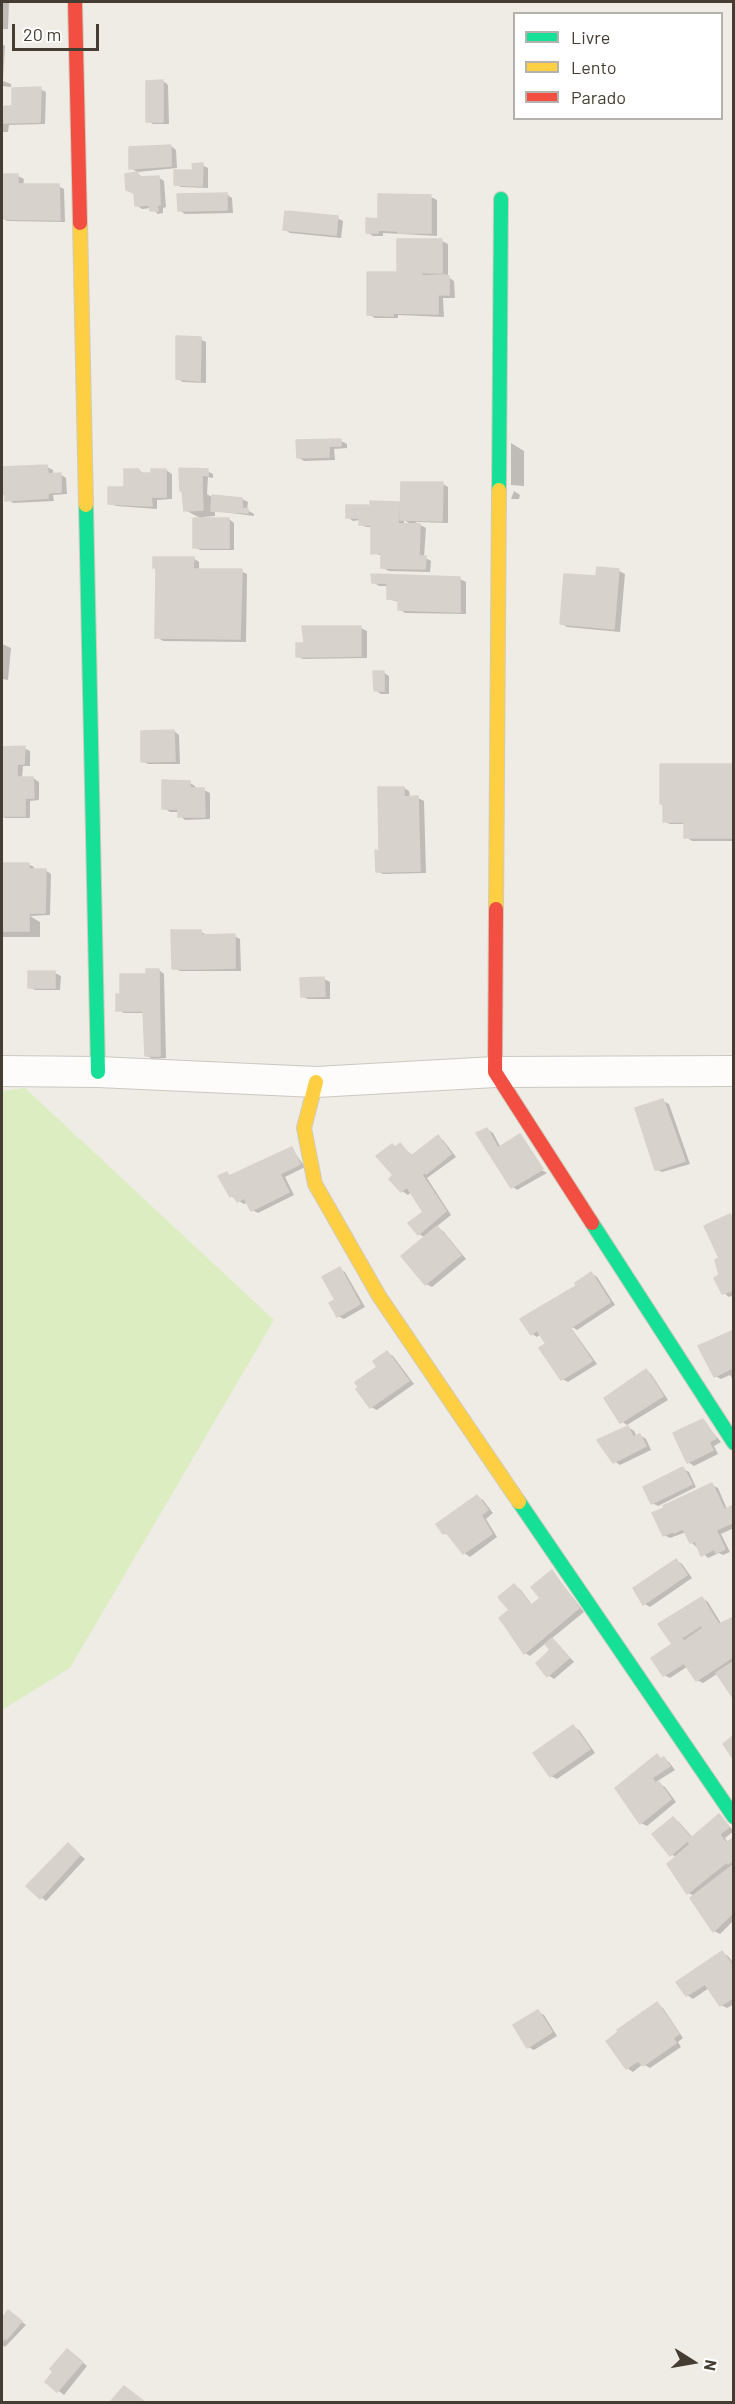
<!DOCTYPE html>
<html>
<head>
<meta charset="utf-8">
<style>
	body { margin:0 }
	#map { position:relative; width:735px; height:2404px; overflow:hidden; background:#efece5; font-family:Barlow,sans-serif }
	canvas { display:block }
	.frame { position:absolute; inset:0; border:3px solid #453d31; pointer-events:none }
	.legend { position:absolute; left:513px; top:12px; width:210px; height:108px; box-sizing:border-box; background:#fff; border:2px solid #b5b1ad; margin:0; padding:8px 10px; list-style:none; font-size:18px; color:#453d31 }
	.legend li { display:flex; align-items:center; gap:12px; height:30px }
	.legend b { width:30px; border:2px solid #b5b1ad }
	.north { position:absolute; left:663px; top:2332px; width:60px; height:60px; -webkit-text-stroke:4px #fff; paint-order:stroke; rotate:101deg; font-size:16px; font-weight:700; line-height:24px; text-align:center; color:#453d31 }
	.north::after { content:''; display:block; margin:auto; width:21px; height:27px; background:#453d31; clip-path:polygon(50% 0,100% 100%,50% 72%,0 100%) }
	.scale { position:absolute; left:12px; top:24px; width:87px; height:27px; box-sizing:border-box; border:3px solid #453d31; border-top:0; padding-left:8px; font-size:18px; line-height:21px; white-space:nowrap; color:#453d31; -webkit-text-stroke:4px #fff; paint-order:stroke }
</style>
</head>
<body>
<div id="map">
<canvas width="735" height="2404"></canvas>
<div class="frame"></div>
<ul class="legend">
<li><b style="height:8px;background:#16e098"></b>Livre</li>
<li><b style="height:8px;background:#ffcf43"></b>Lento</li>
<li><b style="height:8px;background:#f24e42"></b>Parado</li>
</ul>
<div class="north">N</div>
<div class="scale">20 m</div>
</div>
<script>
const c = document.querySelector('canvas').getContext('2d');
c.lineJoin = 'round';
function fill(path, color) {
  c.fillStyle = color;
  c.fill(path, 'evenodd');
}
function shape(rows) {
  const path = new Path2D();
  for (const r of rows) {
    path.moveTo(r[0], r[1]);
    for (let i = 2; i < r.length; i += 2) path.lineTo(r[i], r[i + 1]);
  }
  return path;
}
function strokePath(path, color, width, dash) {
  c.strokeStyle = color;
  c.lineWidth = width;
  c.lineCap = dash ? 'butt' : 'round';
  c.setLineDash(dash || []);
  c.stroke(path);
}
fill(shape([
	[25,1088,274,1320,70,1668,2,1710,2,1091]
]), '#dbedc1');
fill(shape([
	[2,2,9,2,8,29,2,29],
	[2,44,5,46,3,81,11,84,11,87,2,86],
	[163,81,168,85,169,124,153,124,147,121],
	[40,89,46,92,45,124,9,125,8,132,2,132,2,114,5,114],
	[171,146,176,150,177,168,137,172,131,168],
	[202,165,208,168,208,188,181,187,175,184],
	[137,174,143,177,158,177,164,181,166,207,163,208,163,213,158,214,151,208,142,209,136,205],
	[2,175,18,176,24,179,23,186,58,186,64,189,65,222,7,221,2,218],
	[226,194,232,198,233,213,185,214,179,210],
	[431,197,437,200,437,236,383,233,383,236,373,236,367,232,379,220],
	[337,218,343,221,341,238,290,233,284,229],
	[399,240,442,241,448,244,448,277,454,281,455,298,443,298,444,317,398,315,398,318,375,318,369,314,368,273,398,274],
	[200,339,206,342,206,383,183,382,178,379],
	[341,441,347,444,347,448,334,449,335,460,304,461,298,457],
	[511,443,524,451,524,486,511,485],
	[47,467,53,470,53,475,60,474,66,478,67,494,53,495,54,501,13,503,2,493,2,469],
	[139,470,145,475,166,470,172,474,172,499,157,500,157,509,116,506,110,503,126,488],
	[207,471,213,474,213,478,208,477,207,494,213,498,242,499,248,502,247,510,254,514,254,516,215,511,215,516,204,517,204,519,229,519,234,523,234,550,200,550,195,547,202,519,185,510,184,491,181,489],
	[443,484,448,487,448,523,415,522,426,528,424,557,431,561,430,572,389,571,383,568,383,556,373,553,372,527,366,527,360,524,360,520,353,521,347,517,368,506,372,509,398,503,402,505],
	[404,520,412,525,404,525],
	[514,491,520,495,519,499,511,499],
	[193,558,199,562,199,571,241,571,247,574,246,642,163,641,157,637,158,569,154,567],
	[598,569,619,571,625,574,620,632,567,627,561,623,597,578],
	[373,576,460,579,466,582,466,614,405,613,399,609,399,602,388,599,388,586,379,586,373,582],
	[361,628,367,631,367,658,303,659,297,656,305,644],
	[2,644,11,648,8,680,2,679],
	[383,672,389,676,389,694,381,694,375,690],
	[174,731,179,735,180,764,148,764,142,761],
	[2,748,24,748,30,751,30,766,23,766,22,778,33,778,39,782,39,800,30,801,30,818,5,818,2,816],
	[734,766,734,841,692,841,686,837,685,824,670,824,664,821,664,805,661,803],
	[190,783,195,786,195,790,204,790,210,793,210,819,185,820,180,816,179,812,170,812,164,808],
	[404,788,409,791,410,798,418,798,424,801,426,873,383,874,377,871,380,852],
	[2,864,28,864,34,867,34,870,45,870,51,874,50,915,30,916,40,922,40,937,2,937],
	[201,932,207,935,234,936,240,939,241,971,180,971,174,968],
	[159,970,164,974,166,1058,152,1059,146,1055,145,1013,124,1013,118,1010,121,995,147,975],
	[55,973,61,976,60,990,35,990,29,987],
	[324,979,330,982,330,999,308,999,302,996],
	[663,1101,669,1104,690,1164,662,1172,656,1169],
	[487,1129,493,1133,501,1148,547,1173,517,1190,512,1186],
	[438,1137,443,1140,456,1157,427,1178,451,1215,436,1227,443,1231,466,1259,432,1287,426,1284,426,1238,419,1234,425,1212,412,1191,408,1195,402,1191,395,1175,396,1148,400,1145,413,1156],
	[292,1149,305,1167,285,1177,294,1195,258,1213,252,1210,248,1202,244,1204,231,1196,227,1174,231,1176],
	[730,1216,734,1218,734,1295,729,1297,724,1293,721,1259,706,1226],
	[339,1269,345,1272,365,1307,344,1319,338,1316],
	[592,1274,597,1277,615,1305,577,1330,569,1325,597,1364,568,1382,562,1379,548,1344,541,1334,537,1337,532,1334],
	[734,1332,734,1381,730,1375,721,1379,715,1376],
	[387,1353,393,1356,414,1384,377,1410,371,1407,379,1368],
	[646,1370,651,1374,668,1400,627,1425,621,1421,625,1384],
	[703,1421,721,1442,714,1446,718,1454,694,1466,688,1462],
	[628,1427,634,1431,637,1437,640,1435,646,1439,651,1450,620,1465,614,1461],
	[683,1469,689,1472,696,1487,658,1506,652,1503],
	[712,1485,718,1488,727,1509,734,1507,734,1528,721,1534,730,1552,723,1555,719,1553,708,1558,691,1542,686,1532,670,1538,664,1535],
	[477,1497,483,1500,493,1513,486,1519,497,1537,470,1557,464,1553,450,1536,444,1533],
	[677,1561,682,1564,692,1578,650,1607,645,1604],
	[552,1571,584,1612,551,1639,558,1644,574,1662,554,1679,548,1675,552,1651,546,1643,530,1656,525,1653,501,1618,511,1610,514,1586,520,1589,533,1606,543,1598,533,1587],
	[702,1598,708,1602,722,1625,734,1619,734,1663,703,1683,697,1680,688,1666,670,1678,664,1675,674,1645],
	[573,1727,579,1730,595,1753,557,1779,551,1776],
	[657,1756,669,1762,675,1770,656,1782,665,1787,676,1802,647,1826,641,1823],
	[719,1816,734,1831,725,1838,728,1843,734,1839,734,1920,720,1934,714,1931,695,1896,688,1893,676,1857,671,1854,673,1818,679,1822,693,1838],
	[68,1845,85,1859,46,1901,41,1897],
	[722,1953,728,1956,734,1964,734,2004,727,2008,721,2005,709,1988,693,1999,687,1995,679,1982],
	[657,2004,663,2008,683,2038,678,2042,681,2047,650,2068,643,2064,633,2072,627,2068,609,2041],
	[538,2012,544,2015,557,2036,534,2050,528,2047],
	[9,2312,26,2325,5,2347,2,2345,2,2322],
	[73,2354,87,2366,64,2395,47,2382]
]), '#0003');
const building = shape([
	[163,80,163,122,146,122,146,81,163,80],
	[41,87,40,122,3,123,4,106,12,106,12,88,41,87],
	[171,145,171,166,129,169,129,147,171,145],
	[203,163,202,186,174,185,174,170,193,170,192,164,203,163],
	[138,172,138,177,159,176,160,205,157,205,158,211,150,211,149,205,135,206,134,193,126,190,125,174,138,172],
	[2,174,18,174,18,184,59,184,60,220,2,219,2,174],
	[227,193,227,210,178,211,177,194,227,193],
	[378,194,431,195,431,233,398,233,398,231,378,230,378,233,366,233,366,218,378,219,378,194],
	[285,211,338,216,336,235,283,230,285,211],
	[397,239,442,239,442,273,397,272,397,239],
	[367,272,421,272,422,276,445,275,449,276,449,295,367,292,367,272],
	[367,292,438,295,438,314,393,313,393,316,367,315,367,292],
	[176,336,201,337,200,381,176,379,176,336],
	[341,439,341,446,329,446,329,457,297,458,296,440,341,439],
	[47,465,48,474,61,473,61,492,48,493,48,498,5,501,5,493,2,493,2,467,47,465],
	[179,468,208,469,208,476,202,475,202,489,180,491,179,468],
	[124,469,139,469,139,473,151,473,151,469,166,469,166,497,151,497,152,506,108,504,108,487,124,487,124,469],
	[401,482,443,482,442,521,400,520,401,482],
	[202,489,203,510,184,511,182,490,202,489],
	[212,495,242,498,242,508,248,509,248,513,211,511,212,495],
	[370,501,399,502,398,523,371,523,370,501],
	[346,505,368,505,371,525,359,525,359,518,346,518,346,505],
	[193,518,229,518,229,548,193,548,193,518],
	[371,523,420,524,419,556,426,556,425,569,381,568,381,553,371,554,371,523],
	[153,557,194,557,193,569,242,569,240,639,155,638,156,568,153,568,153,557],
	[597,567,619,569,614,629,560,624,564,574,596,576,597,567],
	[371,574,460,577,460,612,398,610,398,600,387,599,387,583,372,583,371,574],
	[302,626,361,626,361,656,296,657,296,643,304,643,302,626],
	[373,671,384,671,384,691,374,691,373,671],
	[174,730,175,761,141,762,141,731,174,730],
	[25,746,24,764,17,764,17,776,2,777,2,747,25,746],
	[660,764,734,764,734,838,684,838,684,822,663,822,663,804,660,804,660,764],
	[2,777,33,777,34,798,25,798,25,816,2,816,2,777],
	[162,780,190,781,190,788,204,788,205,817,178,817,178,809,162,809,162,780],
	[378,787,404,787,404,797,418,796,420,871,376,872,375,850,379,851,378,787],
	[2,863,29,863,29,869,46,869,45,913,2,913,2,863],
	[2,913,29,913,29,931,2,931,2,913],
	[171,930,201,930,202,969,172,969,171,930],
	[235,934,235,968,202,969,202,935,235,934],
	[146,969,159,969,160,1056,145,1056,143,1011,116,1011,116,994,120,994,120,974,146,974,146,969],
	[28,971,55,971,55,988,28,988,28,971],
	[324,977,325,996,301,997,300,978,324,977],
	[663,1099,685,1161,658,1170,655,1170,635,1108,663,1099],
	[487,1128,498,1148,520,1134,543,1169,511,1188,476,1133,487,1128],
	[438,1135,451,1154,426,1174,411,1156,438,1135],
	[400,1143,424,1173,401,1192,389,1179,393,1175,376,1156,392,1144,395,1147,400,1143],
	[292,1147,300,1164,280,1174,289,1192,251,1211,244,1198,237,1202,233,1195,230,1197,218,1176,227,1172,229,1176,292,1147],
	[422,1175,446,1211,418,1235,408,1223,423,1212,407,1187,422,1175],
	[730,1214,734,1221,734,1251,719,1258,704,1226,730,1214],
	[437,1226,461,1255,425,1285,401,1256,437,1226],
	[734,1251,734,1290,722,1294,714,1278,719,1275,715,1260,734,1251],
	[340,1267,360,1304,337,1317,329,1303,335,1300,322,1277,340,1267],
	[591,1272,610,1302,546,1344,537,1330,531,1335,520,1319,576,1286,575,1283,591,1272],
	[570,1328,592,1361,561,1380,539,1348,570,1328],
	[734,1330,734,1367,714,1377,698,1346,734,1330],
	[387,1351,409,1381,370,1408,356,1389,358,1387,355,1382,377,1367,373,1361,387,1351],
	[646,1369,663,1396,620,1423,604,1398,646,1369],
	[703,1419,716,1438,709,1442,713,1450,687,1463,673,1433,703,1419],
	[628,1426,633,1437,640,1434,646,1446,613,1463,597,1440,628,1426],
	[683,1467,692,1484,651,1504,643,1487,683,1467],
	[712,1483,724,1509,674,1533,674,1531,663,1536,652,1513,664,1508,663,1506,712,1483],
	[477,1495,488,1510,481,1515,492,1534,463,1554,446,1532,443,1534,436,1524,477,1495],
	[734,1505,734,1522,716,1530,725,1549,716,1553,714,1549,701,1556,695,1541,690,1543,683,1529,734,1505],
	[676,1559,687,1575,643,1605,633,1588,676,1559],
	[552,1570,560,1582,540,1598,531,1587,552,1570],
	[560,1582,579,1608,524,1654,505,1626,560,1582],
	[514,1584,531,1605,505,1626,499,1618,509,1610,498,1597,514,1584],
	[702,1597,714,1617,672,1644,658,1624,702,1597],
	[714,1617,734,1647,734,1656,696,1681,684,1663,663,1676,651,1658,681,1638,684,1641,703,1628,701,1625,714,1617],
	[734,1617,734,1647,719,1624,734,1617],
	[552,1638,569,1658,547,1677,536,1663,550,1650,545,1644,552,1638],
	[733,1662,734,1663,734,1699,716,1673,733,1662],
	[573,1725,590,1749,550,1777,533,1753,573,1725],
	[734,1735,734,1760,723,1744,734,1735],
	[657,1754,660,1759,664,1757,670,1766,652,1778,656,1784,659,1782,671,1799,640,1824,615,1788,657,1754],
	[719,1814,729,1827,720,1834,722,1838,726,1843,734,1837,734,1860,728,1864,727,1862,687,1894,667,1864,690,1844,688,1841,691,1838,719,1814],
	[673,1817,691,1838,670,1856,652,1834,673,1817],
	[68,1843,80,1855,40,1899,26,1886,68,1843],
	[734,1864,734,1912,713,1932,690,1898,734,1864],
	[722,1951,734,1968,734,1997,720,2006,705,1984,686,1996,676,1982,722,1951],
	[657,2002,679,2034,673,2038,676,2043,643,2066,638,2061,626,2069,606,2041,618,2032,617,2030,657,2002],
	[538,2010,552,2032,527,2048,513,2025,538,2010],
	[8,2310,22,2321,7,2339,5,2338,2,2342,2,2319,8,2310],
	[67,2349,83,2362,57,2392,45,2382,53,2372,50,2369,67,2349],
	[124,2386,145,2402,112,2402,111,2401,124,2386]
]);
fill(building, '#d7d3cc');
strokePath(building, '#d7d3cb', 1.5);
const street = shape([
	[2,1071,98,1072,316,1082,495,1072,734,1071]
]);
const fast = shape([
	[499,490,501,199],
	[86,505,98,1072],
	[592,1223,734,1443],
	[519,1502,734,1817]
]);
const slow = shape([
	[80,223,86,505],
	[496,909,499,490],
	[316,1082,304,1128,315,1184,379,1296,519,1502]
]);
const jam = shape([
	[75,2,80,223],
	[496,909,495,1072,592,1223]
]);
strokePath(street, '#cbc8c1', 32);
strokePath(fast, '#d0cbbc', 16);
strokePath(slow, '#d0cbbc', 16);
strokePath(jam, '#d0cbbc', 16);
strokePath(street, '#fdfcfb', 30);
strokePath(fast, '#16e098', 14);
strokePath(slow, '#ffcf43', 14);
strokePath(jam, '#f24e42', 14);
</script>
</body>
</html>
